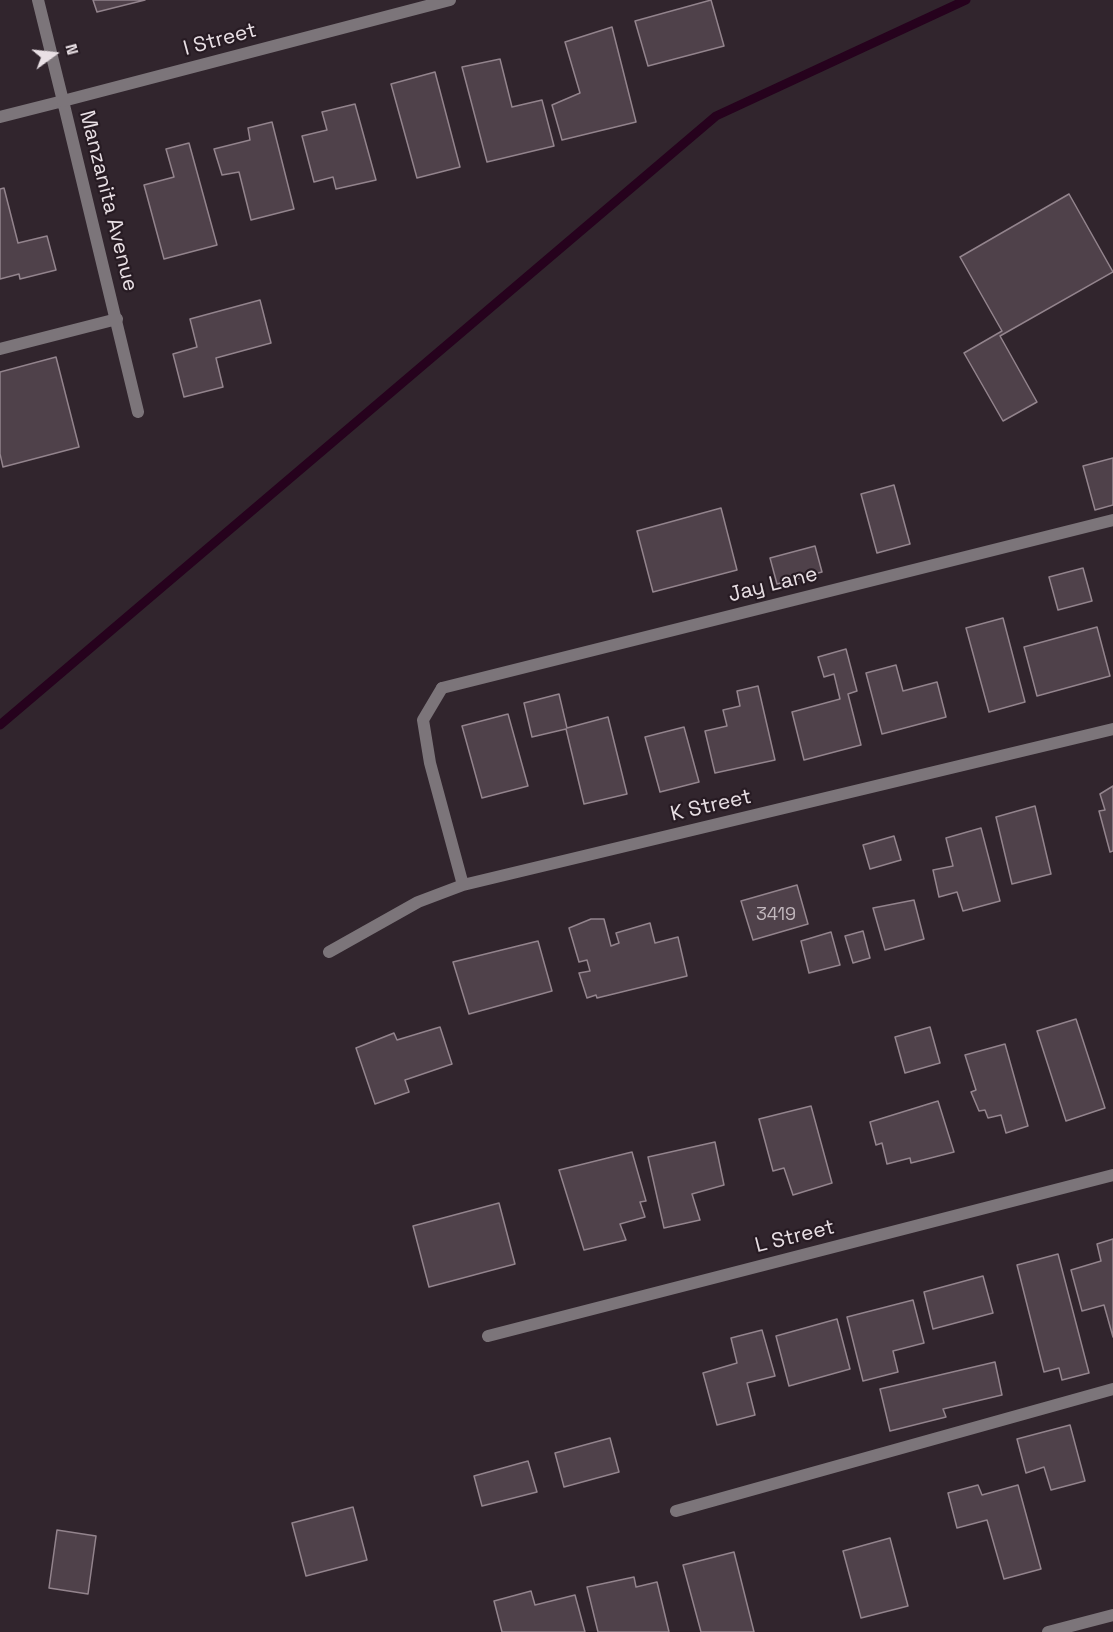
<!DOCTYPE html>
<html>
<head>
<meta charset="utf-8">
<style>
	body { margin:0 }
	#map { position:relative; width:1113px; height:1632px; overflow:hidden; background:#31252d; font-family:"Space Grotesk",sans-serif }
	canvas { display:block }
	.north { position:absolute; left:24px; top:24px; width:60px; height:60px; -webkit-text-stroke:4px #271b23; paint-order:stroke; rotate:75deg; font-size:16px; font-weight:700; line-height:24px; text-align:center; color:#e9e0e5 }
	.north::after { content:''; display:block; margin:auto; width:21px; height:27px; background:#e9e0e5; clip-path:polygon(50% 0,100% 100%,50% 72%,0 100%) }
</style>
</head>
<body>
<div id="map">
<canvas width="1113" height="1632"></canvas>
<div class="north">N</div>
</div>
<script>
const c = document.querySelector('canvas').getContext('2d');
c.lineJoin = 'round';
function shape(rows) {
  const path = new Path2D();
  for (const r of rows) {
    path.moveTo(r[0], r[1]);
    for (let i = 2; i < r.length; i += 2) path.lineTo(r[i], r[i + 1]);
  }
  return path;
}
function strokePath(path, color, width, dash) {
  c.strokeStyle = color;
  c.lineWidth = width;
  c.lineCap = dash ? 'butt' : 'round';
  c.setLineDash(dash || []);
  c.stroke(path);
}
function fill(path, color) {
  c.fillStyle = color;
  c.fill(path, 'evenodd');
}
function label(font, color, halo, rows, align = 'center') {
  c.font = font + ' "Space Grotesk",sans-serif';
  c.lineWidth = 4.5;
  c.setLineDash([]);
  c.textBaseline = 'middle';
  c.strokeStyle = halo;
  c.fillStyle = color;
  for (const [text, x, y, turn = 0] of rows) {
    c.save();
    c.translate(x, y);
    c.rotate((+turn || 0) * Math.PI / 180);
    c.textAlign = isNaN(turn) ? turn : align;
    if (halo) c.strokeText(text, 0, 0);
    c.fillText(text, 0, 0);
    c.restore();
  }
}
strokePath(shape([
	[0,725,716,116,966,0]
]), '#26021d', 9);
const building = shape([
	[93,0,145,0,97,12,93,0],
	[711,0,724,46,648,66,635,21,711,0],
	[612,27,636,122,562,140,552,105,580,93,565,42,612,27],
	[500,59,512,107,542,100,554,146,487,162,462,67,500,59],
	[435,72,460,167,417,178,391,84,435,72],
	[355,104,376,180,336,189,333,177,314,182,302,136,327,130,322,112,355,104],
	[272,122,294,209,251,220,239,172,222,175,214,149,250,140,248,128,272,122],
	[189,143,217,245,164,259,144,185,174,177,166,149,189,143],
	[4,188,18,243,47,236,56,270,20,279,19,274,0,279,0,189,4,188],
	[1069,194,1113,272,1000,336,1037,402,1003,421,964,353,1002,331,960,257,1069,194],
	[260,300,271,343,216,358,223,387,184,397,173,354,197,347,190,319,260,300],
	[56,357,79,447,3,467,0,454,0,372,56,357],
	[1113,458,1113,505,1095,510,1083,466,1113,458],
	[894,485,910,544,877,553,861,494,894,485],
	[721,508,737,570,653,592,637,531,721,508],
	[815,546,822,572,777,584,770,558,815,546],
	[1083,568,1092,601,1058,610,1049,577,1083,568],
	[1003,618,1025,702,989,712,966,628,1003,618],
	[1097,627,1110,676,1037,696,1024,647,1097,627],
	[846,649,857,691,848,694,861,745,804,760,792,712,840,699,834,674,824,677,818,657,846,649],
	[896,665,903,691,937,682,946,717,882,734,866,673,896,665],
	[758,686,775,760,715,773,705,731,727,726,723,710,740,706,737,691,758,686],
	[559,694,567,728,608,717,627,794,584,804,566,729,532,737,524,703,559,694],
	[508,714,528,786,482,798,462,726,508,714],
	[684,727,699,782,660,792,645,737,684,727],
	[1113,786,1113,851,1110,852,1099,811,1105,810,1100,794,1113,786],
	[1035,806,1051,874,1012,884,996,817,1035,806],
	[981,828,1000,901,963,911,957,892,939,897,933,870,953,866,946,838,981,828],
	[894,836,901,860,870,869,863,845,894,836],
	[797,885,808,924,753,940,741,901,797,885],
	[914,900,924,939,885,950,873,908,914,900],
	[591,919,604,919,611,946,619,943,616,933,650,923,655,943,678,937,687,976,597,998,596,995,587,998,579,973,590,971,587,960,579,962,569,928,591,919],
	[863,931,870,958,853,963,845,936,863,931],
	[831,932,840,965,809,973,801,941,831,932],
	[538,941,552,991,469,1014,453,962,538,941],
	[1076,1019,1105,1108,1066,1121,1037,1031,1076,1019],
	[440,1027,452,1064,405,1080,409,1092,375,1104,356,1048,394,1033,397,1040,440,1027],
	[930,1027,940,1063,905,1073,895,1037,930,1027],
	[1005,1044,1028,1126,1006,1133,1001,1115,988,1118,985,1110,979,1111,971,1092,976,1090,965,1055,1005,1044],
	[938,1101,954,1152,911,1163,910,1158,887,1164,882,1143,876,1145,870,1122,938,1101],
	[811,1106,832,1183,793,1195,784,1168,773,1171,759,1119,811,1106],
	[715,1142,724,1185,692,1194,700,1220,664,1228,648,1157,715,1142],
	[632,1152,646,1201,640,1202,645,1217,620,1224,626,1240,584,1250,559,1170,632,1152],
	[499,1203,515,1264,429,1287,413,1226,499,1203],
	[1113,1239,1113,1337,1104,1305,1082,1311,1071,1270,1101,1261,1097,1244,1113,1239],
	[1058,1254,1089,1373,1062,1380,1059,1368,1044,1372,1017,1265,1058,1254],
	[983,1276,993,1313,933,1329,924,1292,983,1276],
	[913,1300,924,1343,893,1351,898,1372,863,1381,847,1317,913,1300],
	[837,1319,850,1369,789,1386,776,1336,837,1319],
	[762,1330,775,1376,747,1383,755,1415,717,1425,703,1373,737,1363,731,1338,762,1330],
	[995,1362,1002,1395,943,1409,946,1417,890,1431,880,1389,995,1362],
	[1070,1425,1085,1481,1051,1490,1044,1467,1026,1473,1017,1439,1070,1425],
	[610,1438,619,1472,564,1487,555,1453,610,1438],
	[528,1461,537,1492,482,1506,474,1476,528,1461],
	[978,1485,982,1495,1018,1485,1041,1569,1004,1579,987,1520,957,1528,948,1493,978,1485],
	[353,1507,367,1560,306,1576,292,1523,353,1507],
	[57,1530,96,1536,88,1594,49,1588,57,1530],
	[890,1538,908,1606,861,1618,843,1551,890,1538],
	[734,1552,754,1632,701,1632,683,1565,734,1552],
	[634,1577,636,1587,657,1582,669,1632,598,1632,587,1587,634,1577],
	[531,1591,535,1605,575,1595,585,1632,502,1632,494,1601,531,1591]
]);
fill(building, '#4f414a');
strokePath(building, '#93848d', 1.5);
strokePath(shape([
	[0,349,117,319],
	[442,688,1113,520],
	[676,1511,1113,1389]
]), '#7c757a', 12);
strokePath(shape([
	[0,117,63,101,138,412],
	[442,688,423,720,430,763,463,885],
	[329,952,418,902,463,885,1113,729],
	[488,1336,1113,1175],
	[1048,1632,1113,1615]
]), '#7c757a', 12);
strokePath(shape([
	[38,0,63,101,450,0]
]), '#7c757a', 12);
label('18px', '#c2b8be', null, [
	["3419",776,915]
]);
label('21px', '#e9e0e5', '#271b23', [
	["I Street",220,40,-15],
	["Manzanita Avenue",108,201,76],
	["Jay Lane",773,585,-14],
	["K Street",711,806,-13],
	["L Street",795,1237,-14]
]);
</script>
</body>
</html>
